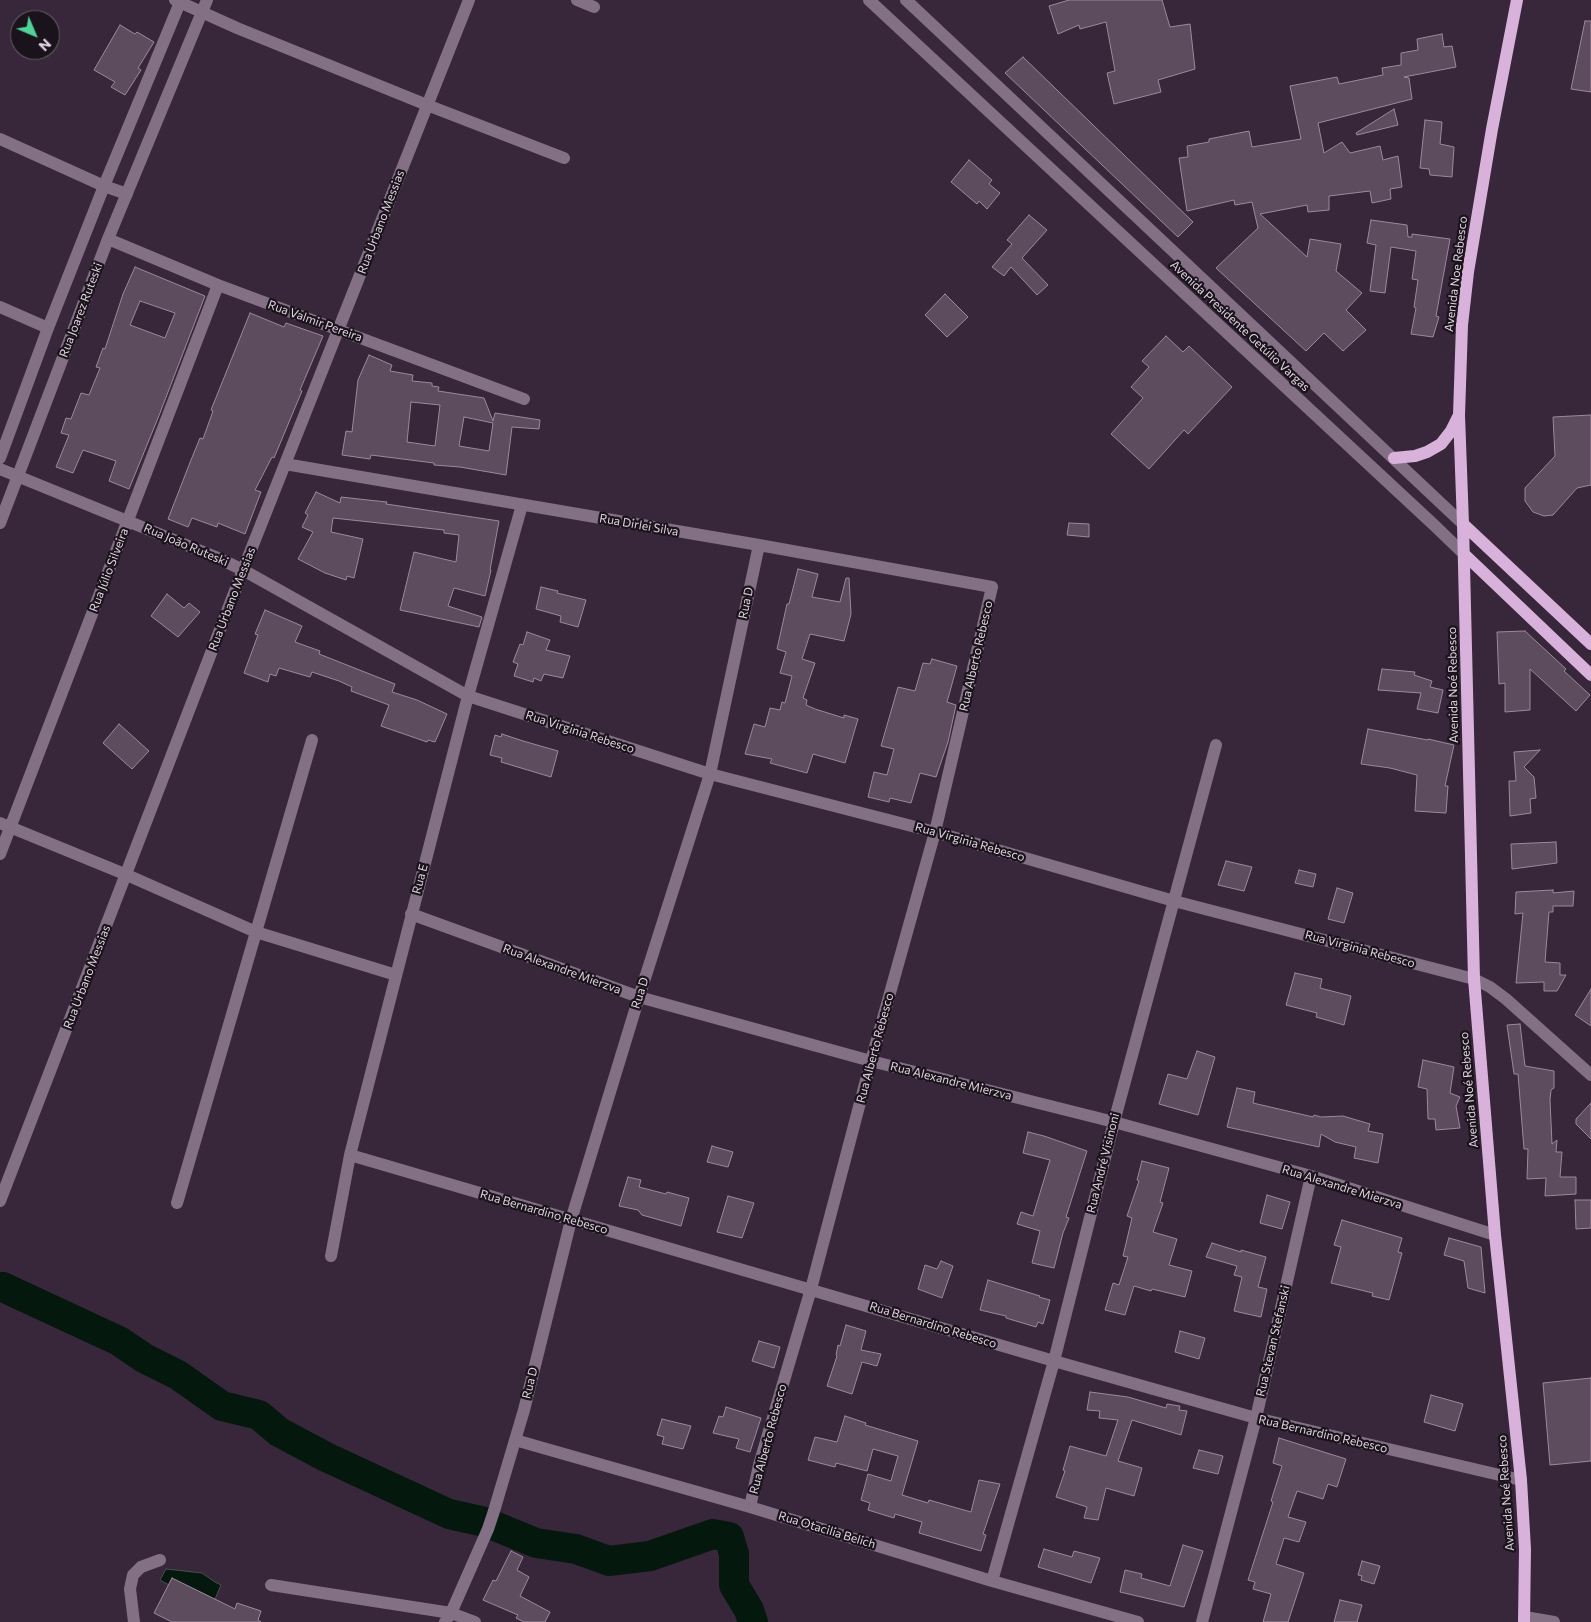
<!DOCTYPE html>
<html>
<head>
<meta charset="utf-8">
<style>
	body { margin:0 }
	#map { position:relative; width:1591px; height:1622px; overflow:hidden; background:#38273a; font-family:Commissioner,sans-serif }
	canvas { display:block }
	.north { position:absolute; left:10px; top:10px; width:50px; height:50px; box-sizing:border-box; background:#1b131c; border:1px solid #69606a; border-radius:50%; rotate:135deg; font-size:14px; font-weight:700; line-height:20px; text-align:center; color:#dfd4e0 }
	.north::after { content:''; display:block; margin:auto; width:18px; height:22px; background:#4fd399; clip-path:polygon(50% 0,100% 100%,50% 72%,0 100%) }
</style>
</head>
<body>
<div id="map">
<canvas width="1591" height="1622"></canvas>
<div class="north">N</div>
</div>
<script>
const c = document.querySelector('canvas').getContext('2d');
c.lineJoin = 'round';
function fill(path, color) {
  c.fillStyle = color;
  c.fill(path, 'evenodd');
}
function shape(rows) {
  const path = new Path2D();
  for (const r of rows) {
    path.moveTo(r[0], r[1]);
    for (let i = 2; i < r.length; i += 2) path.lineTo(r[i], r[i + 1]);
  }
  return path;
}
function strokePath(path, color, width, dash) {
  c.strokeStyle = color;
  c.lineWidth = width;
  c.lineCap = dash ? 'butt' : 'round';
  c.setLineDash(dash || []);
  c.stroke(path);
}
function label(font, color, halo, rows, align = 'center') {
  c.font = font + ' Commissioner,sans-serif';
  c.lineWidth = 4.5;
  c.setLineDash([]);
  c.textBaseline = 'middle';
  c.strokeStyle = halo;
  c.fillStyle = color;
  for (const [text, x, y, turn = 0] of rows) {
    c.save();
    c.translate(x, y);
    c.rotate((+turn || 0) * Math.PI / 180);
    c.textAlign = isNaN(turn) ? turn : align;
    if (halo) c.strokeText(text, 0, 0);
    c.fillText(text, 0, 0);
    c.restore();
  }
}
const water = shape([
	[166,1569,202,1573,215,1582,221,1585,215,1599,169,1585,160,1580,166,1569]
]);
fill(water, '#04180e');
strokePath(water, '#46504d', 1);
strokePath(shape([
	[0,1287,3,1287,119,1341,144,1358,178,1375,222,1406,259,1415,279,1432,326,1457,449,1514,485,1522,536,1543,576,1549,609,1561,650,1556,713,1534,729,1537,734,1554,734,1585,749,1610,753,1622]
]), '#04180e', 30);
const building = shape([
	[1069,0,1162,0,1170,27,1190,24,1195,69,1158,80,1161,92,1114,104,1107,73,1115,71,1106,22,1080,29,1079,25,1058,34,1049,6,1069,0],
	[1585,21,1591,21,1591,92,1571,89,1585,21],
	[120,25,135,34,137,32,154,42,138,68,141,70,125,95,111,87,115,82,94,70,120,25],
	[1442,34,1444,47,1452,46,1456,67,1404,77,1409,78,1412,99,1318,123,1324,153,1342,142,1350,153,1380,146,1383,160,1398,156,1402,187,1390,189,1391,199,1372,203,1370,191,1329,196,1329,210,1308,212,1307,205,1260,214,1307,257,1310,239,1341,244,1336,271,1362,293,1346,310,1366,330,1343,351,1324,333,1306,351,1216,268,1258,228,1252,202,1235,205,1234,200,1187,211,1179,158,1188,157,1187,146,1209,142,1209,139,1249,131,1252,147,1301,139,1290,86,1337,77,1339,84,1383,75,1382,68,1401,65,1401,53,1418,50,1417,39,1442,34],
	[1023,57,1193,222,1178,237,1005,73,1023,57],
	[1394,109,1398,125,1357,135,1356,133,1394,109],
	[1425,120,1442,122,1440,144,1454,147,1452,177,1430,175,1429,169,1420,168,1425,120],
	[969,160,992,180,989,184,1000,193,987,209,979,201,977,204,951,182,969,160],
	[1029,215,1047,230,1022,258,1048,285,1037,295,1011,267,1004,276,992,267,1012,244,1007,240,1029,215],
	[1371,220,1407,225,1408,237,1412,237,1412,234,1450,239,1436,316,1439,317,1433,337,1411,334,1416,308,1414,307,1418,280,1412,279,1416,251,1391,247,1385,293,1370,291,1376,245,1367,243,1371,220],
	[135,267,205,296,158,418,129,489,109,481,116,461,83,450,73,473,56,467,69,435,61,433,66,418,71,419,81,393,89,395,100,368,96,367,103,348,105,349,123,294,135,267],
	[140,301,175,313,165,338,130,325,140,301],
	[945,294,968,317,947,337,925,315,945,294],
	[250,313,284,327,286,323,323,336,300,390,302,391,274,458,272,457,255,490,261,492,245,534,218,523,217,527,192,518,188,527,168,519,191,460,200,438,203,439,213,411,211,410,250,313],
	[1166,336,1183,352,1189,346,1232,387,1188,434,1184,430,1149,469,1111,434,1143,398,1131,387,1149,367,1142,361,1166,336],
	[369,355,392,365,390,371,413,375,412,381,432,383,432,386,439,387,438,391,484,398,493,421,495,413,540,420,539,429,512,427,506,475,460,467,434,465,434,463,371,455,370,459,342,455,346,431,352,432,358,380,369,355],
	[411,402,440,405,435,446,407,442,411,402],
	[464,417,493,423,489,451,459,446,464,417],
	[1591,415,1591,485,1577,488,1553,515,1544,516,1533,512,1525,501,1525,488,1555,456,1553,417,1591,415],
	[316,492,340,503,341,497,368,500,387,502,386,504,499,521,490,570,491,570,485,596,454,588,448,606,482,617,479,627,400,610,414,552,456,562,459,535,444,533,444,530,333,518,331,532,363,539,354,578,347,576,346,580,325,573,298,559,313,532,302,527,308,515,305,513,316,492],
	[1069,523,1089,524,1089,537,1067,535,1069,523],
	[798,569,818,574,812,597,840,602,846,578,849,578,851,614,844,641,810,634,802,659,815,663,803,698,807,700,806,705,815,709,844,718,844,715,858,719,845,763,813,754,807,773,770,763,772,759,745,754,754,724,765,727,770,708,780,710,782,702,785,703,792,676,780,673,786,652,777,649,787,604,789,604,798,569],
	[541,587,558,591,557,593,586,600,578,627,560,622,561,616,536,609,541,587],
	[167,594,184,608,189,603,200,612,178,637,151,616,167,594],
	[265,610,302,626,295,642,320,651,319,654,395,684,392,692,417,700,447,714,435,742,428,740,427,742,381,726,389,705,351,691,352,687,339,681,312,672,310,677,279,668,276,676,270,674,268,682,244,673,258,635,255,634,265,610],
	[1525,631,1566,669,1564,671,1590,695,1576,711,1530,669,1530,710,1505,712,1505,683,1499,684,1497,632,1525,631],
	[527,632,550,640,546,650,570,656,563,678,544,674,541,681,534,678,533,682,514,676,518,664,513,662,520,644,523,645,527,632],
	[932,659,957,666,947,702,956,705,948,742,936,777,920,773,911,803,890,798,889,802,868,797,874,772,887,775,894,749,881,746,898,687,915,691,923,663,930,664,932,659],
	[1382,669,1415,672,1414,675,1432,681,1430,687,1443,690,1438,713,1417,709,1421,693,1378,690,1382,669],
	[119,724,149,751,132,769,103,743,119,724],
	[1368,729,1428,740,1428,739,1454,745,1445,786,1448,786,1446,813,1415,811,1417,775,1390,768,1361,764,1368,729],
	[502,734,523,741,558,751,551,777,501,762,502,758,490,755,495,735,501,737,502,734],
	[1540,750,1524,767,1534,777,1536,798,1530,799,1531,813,1510,816,1509,781,1516,781,1514,752,1540,750],
	[1556,842,1557,863,1512,869,1511,844,1556,842],
	[1226,861,1252,867,1244,891,1218,885,1226,861],
	[1299,870,1316,874,1313,887,1295,883,1299,870],
	[1337,888,1353,893,1344,923,1328,919,1337,888],
	[1553,890,1553,893,1574,891,1573,906,1553,906,1553,912,1549,912,1545,962,1560,963,1560,975,1566,975,1557,991,1544,991,1544,982,1516,983,1523,913,1515,914,1516,892,1553,890],
	[1295,973,1322,979,1320,988,1351,996,1344,1025,1316,1017,1317,1013,1286,1005,1295,973],
	[1591,989,1591,1026,1575,1015,1591,989],
	[1520,1024,1525,1066,1554,1071,1554,1088,1551,1090,1550,1100,1552,1144,1557,1140,1556,1152,1562,1152,1560,1177,1576,1177,1576,1194,1545,1196,1546,1178,1527,1179,1528,1149,1524,1149,1518,1074,1514,1074,1507,1025,1520,1024],
	[1197,1051,1215,1057,1198,1115,1159,1104,1168,1074,1187,1079,1197,1051],
	[1423,1060,1454,1067,1450,1093,1460,1097,1456,1106,1460,1128,1436,1130,1435,1119,1428,1119,1427,1089,1418,1087,1423,1060],
	[1237,1088,1255,1092,1253,1103,1313,1117,1314,1115,1321,1117,1343,1116,1370,1124,1368,1131,1383,1134,1378,1163,1354,1158,1356,1147,1335,1142,1321,1134,1319,1147,1227,1127,1237,1088],
	[1591,1103,1591,1139,1576,1124,1576,1119,1591,1103],
	[1028,1132,1044,1136,1087,1151,1066,1217,1069,1218,1063,1233,1054,1268,1032,1263,1040,1231,1017,1224,1021,1212,1033,1216,1050,1160,1023,1153,1028,1132],
	[712,1146,733,1152,728,1167,707,1162,712,1146],
	[1142,1161,1169,1168,1160,1202,1163,1203,1153,1232,1177,1239,1169,1265,1192,1271,1185,1297,1152,1289,1151,1291,1134,1286,1125,1315,1105,1310,1113,1283,1119,1285,1128,1257,1123,1256,1132,1218,1127,1216,1139,1181,1137,1180,1142,1161],
	[628,1177,641,1180,639,1187,666,1194,667,1192,689,1198,681,1226,642,1215,638,1210,619,1206,628,1177],
	[1267,1195,1290,1202,1282,1229,1260,1223,1267,1195],
	[728,1196,754,1203,742,1238,717,1232,728,1196],
	[1575,1200,1591,1200,1591,1228,1576,1229,1575,1200],
	[1342,1220,1402,1238,1398,1252,1402,1253,1389,1300,1372,1296,1373,1293,1331,1283,1341,1247,1334,1245,1342,1220],
	[1449,1238,1481,1247,1485,1293,1468,1288,1464,1261,1444,1255,1449,1238],
	[1212,1243,1241,1252,1241,1250,1266,1257,1258,1287,1267,1289,1261,1317,1234,1311,1242,1277,1234,1275,1237,1266,1206,1257,1212,1243],
	[941,1261,953,1266,942,1298,918,1289,925,1265,937,1269,941,1261],
	[988,1280,1040,1296,1039,1297,1050,1300,1043,1324,1038,1322,1036,1327,1006,1318,1006,1316,980,1310,988,1280],
	[846,1325,866,1331,861,1350,881,1354,877,1366,862,1362,852,1394,827,1386,837,1356,836,1355,838,1345,840,1346,846,1325],
	[1180,1331,1205,1338,1199,1359,1175,1352,1180,1331],
	[759,1341,780,1347,774,1368,752,1361,759,1341],
	[1591,1378,1591,1461,1550,1465,1543,1383,1591,1378],
	[1090,1392,1128,1397,1166,1408,1167,1404,1180,1406,1179,1410,1187,1411,1181,1435,1132,1420,1118,1461,1142,1468,1134,1496,1106,1488,1098,1520,1084,1518,1087,1507,1056,1497,1065,1471,1063,1470,1070,1446,1106,1456,1118,1420,1099,1418,1100,1411,1087,1410,1090,1392],
	[1431,1395,1463,1404,1455,1431,1424,1422,1431,1395],
	[726,1407,761,1418,750,1452,736,1448,739,1439,713,1433,719,1416,723,1417,726,1407],
	[845,1416,866,1423,865,1425,918,1441,902,1495,928,1503,929,1500,971,1512,979,1480,1000,1484,983,1534,986,1535,981,1551,919,1533,922,1522,895,1514,894,1518,868,1510,870,1503,861,1500,868,1474,891,1481,898,1456,873,1449,867,1471,836,1463,835,1467,808,1460,815,1437,837,1442,845,1416],
	[662,1419,691,1426,683,1449,662,1444,664,1437,657,1435,662,1419],
	[1279,1438,1346,1459,1337,1487,1328,1484,1323,1499,1297,1491,1288,1517,1306,1522,1299,1542,1284,1538,1276,1564,1304,1573,1288,1622,1263,1622,1271,1594,1253,1589,1255,1582,1248,1580,1273,1502,1271,1501,1282,1466,1273,1463,1279,1438],
	[1199,1450,1223,1456,1218,1474,1193,1468,1199,1450],
	[1183,1545,1203,1551,1184,1607,1120,1592,1125,1570,1142,1574,1141,1578,1170,1586,1183,1545],
	[1044,1549,1072,1557,1074,1551,1100,1558,1091,1583,1038,1567,1044,1549],
	[511,1551,523,1557,517,1570,529,1577,520,1596,550,1612,545,1622,524,1622,516,1618,518,1615,483,1600,493,1580,496,1581,511,1551],
	[1362,1561,1380,1566,1374,1584,1361,1580,1362,1576,1358,1575,1362,1561],
	[172,1578,235,1609,237,1603,261,1611,258,1620,261,1622,172,1622,154,1613,172,1578],
	[1340,1600,1362,1605,1357,1622,1334,1622,1340,1600]
]);
fill(building, '#5d4b5e');
strokePath(building, '#9d889e', 1);
strokePath(shape([
	[175,0,237,28,427,105,564,158],
	[577,0,594,7],
	[869,0,1434,525,1464,554],
	[906,0,1463,524],
	[0,139,104,186,127,194],
	[108,239,218,285,524,399],
	[0,307,48,328],
	[0,458,48,328,104,186,181,0],
	[285,464,759,545,992,587,935,832,871,1061,811,1289,759,1465,750,1507],
	[0,469,218,558,243,570,468,696,710,774,935,832,1174,901,1474,979,1490,987,1506,999,1591,1075],
	[0,523,108,239,207,0],
	[0,823,127,875,256,932,396,975],
	[0,854,218,285],
	[411,914,639,997,871,1061,1114,1122,1311,1176,1495,1235],
	[350,1155,1054,1361,1256,1418,1521,1480],
	[0,1201,243,570,469,0],
	[177,1203,312,740],
	[331,1256,350,1155,468,696,522,505],
	[515,1440,750,1507,992,1581,1138,1622],
	[992,1581,1054,1361,1114,1122,1216,745],
	[271,1585,451,1613,475,1622],
	[1525,1617,1554,1622],
	[134,1622,130,1589,133,1575,141,1567,160,1560],
	[445,1622,451,1613,488,1529,494,1511,524,1410,571,1220,639,997,710,774,759,545],
	[1202,1622,1256,1418,1311,1176]
]), '#837084', 12);
strokePath(shape([
	[1517,0,1492,129,1468,272,1462,325,1459,415,1463,524,1474,979,1495,1235,1521,1480,1525,1549,1524,1622],
	[1394,458,1415,456,1427,452,1441,444,1451,431,1458,417],
	[1463,524,1591,644],
	[1464,554,1591,675]
]), '#d9b2db', 12);
label('12px', '#dfd4e0', '#1b131c', [
	["Rua Urbano Messias",381,222,-69],
	["Avenida Noe Rebesco",1456,274,-83],
	["Rua Joarez Ruteski",81,310,-69],
	["Rua Valmir Pereira",315,321,20],
	["Avenida Presidente Getúlio Vargas",1240,326,43],
	["Rua Dirlei Silva",639,525,10],
	["Rua João Ruteski",186,545,23],
	["Rua Júlio Silveira",109,570,-69],
	["Rua Urbano Messias",232,599,-69],
	["Rua D",746,603,-78],
	["Rua Alberto Rebesco",976,656,-77],
	["Avenida Noé Rebesco",1453,685,-91],
	["Rua Virginia Rebesco",580,732,18],
	["Rua Virginia Rebesco",970,842,16],
	["Rua E",420,879,-75],
	["Rua Virginia Rebesco",1360,949,15],
	["Rua Alexandre Mierzva",562,969,20],
	["Rua Urbano Messias",87,977,-69],
	["Rua D",640,993,-73],
	["Rua Alberto Rebesco",875,1048,-75],
	["Rua Alexandre Mierzva",951,1081,14],
	["Avenida Noé Rebesco",1469,1090,-95],
	["Rua André Visinoni",1103,1163,-76],
	["Rua Alexandre Mierzva",1342,1187,17],
	["Rua Bernardino Rebesco",544,1212,16],
	["Rua Bernardino Rebesco",933,1325,17],
	["Rua Stevan Stefanski",1273,1341,-77],
	["Rua D",530,1383,-76],
	["Rua Bernardino Rebesco",1323,1434,13],
	["Rua Alberto Rebesco",768,1439,-75],
	["Avenida Noé Rebesco",1506,1493,-94],
	["Rua Otacilia Belich",827,1530,17]
]);
</script>
</body>
</html>
